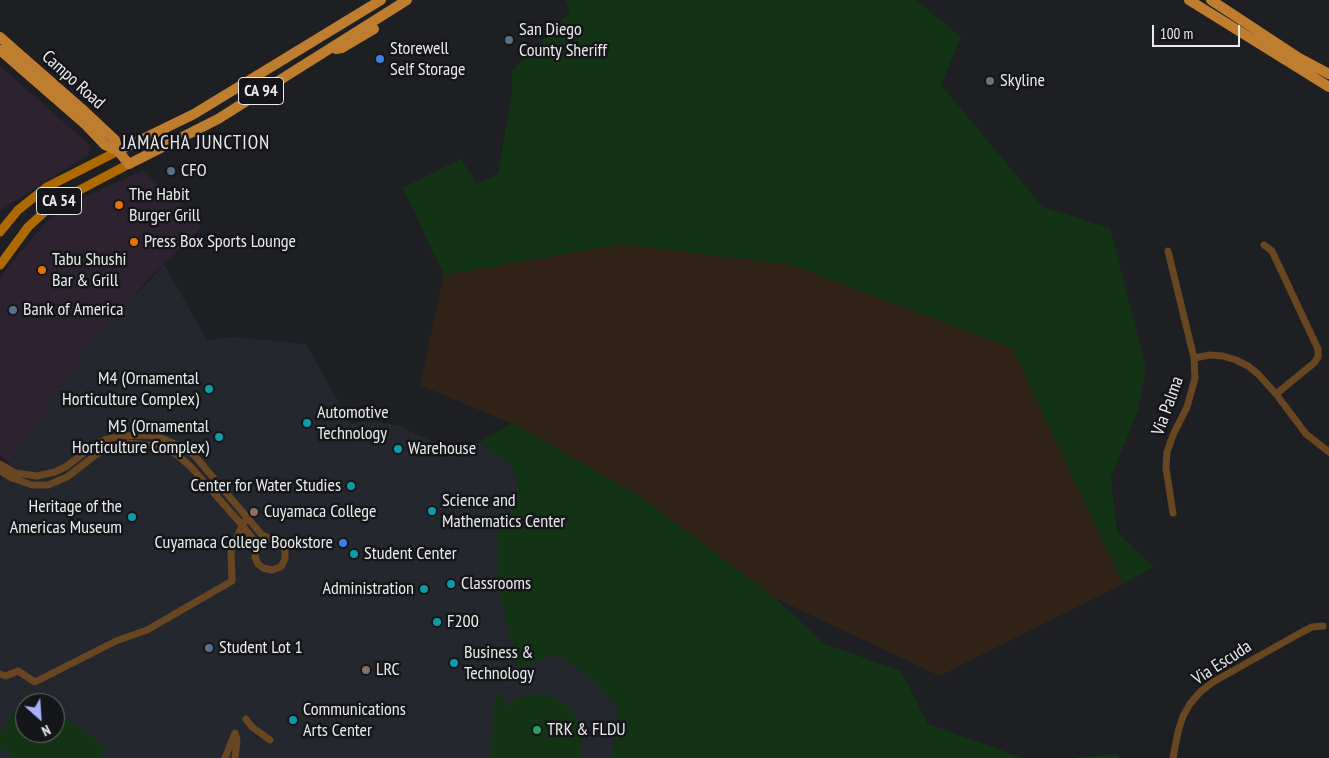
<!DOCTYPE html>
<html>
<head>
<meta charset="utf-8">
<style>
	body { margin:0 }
	#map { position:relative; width:1329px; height:758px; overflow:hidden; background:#1e1f22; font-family:"PT Sans Narrow",sans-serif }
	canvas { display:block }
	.north { position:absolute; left:15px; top:693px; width:50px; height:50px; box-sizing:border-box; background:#151619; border:1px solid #6a6b6d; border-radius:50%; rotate:154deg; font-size:14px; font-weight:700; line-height:20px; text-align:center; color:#eaeaec }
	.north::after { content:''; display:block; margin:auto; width:18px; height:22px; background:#a9b0fc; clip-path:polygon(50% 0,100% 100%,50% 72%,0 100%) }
	.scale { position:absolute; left:1152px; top:25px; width:88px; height:22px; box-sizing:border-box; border:2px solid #eaeaec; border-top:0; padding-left:6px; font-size:15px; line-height:18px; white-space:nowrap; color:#eaeaec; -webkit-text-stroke:4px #151619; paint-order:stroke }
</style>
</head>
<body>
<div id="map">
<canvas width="1329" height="758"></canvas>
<div class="north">N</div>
<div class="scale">100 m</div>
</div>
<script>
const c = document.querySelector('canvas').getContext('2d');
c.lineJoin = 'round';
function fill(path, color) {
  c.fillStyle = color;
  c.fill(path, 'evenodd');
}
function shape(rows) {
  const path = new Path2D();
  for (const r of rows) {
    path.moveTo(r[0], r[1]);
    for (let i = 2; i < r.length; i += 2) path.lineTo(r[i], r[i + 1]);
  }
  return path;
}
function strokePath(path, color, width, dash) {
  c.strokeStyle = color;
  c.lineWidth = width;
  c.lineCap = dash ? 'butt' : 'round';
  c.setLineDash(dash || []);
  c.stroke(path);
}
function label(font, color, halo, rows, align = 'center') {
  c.font = font + ' "PT Sans Narrow",sans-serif';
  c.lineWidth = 5;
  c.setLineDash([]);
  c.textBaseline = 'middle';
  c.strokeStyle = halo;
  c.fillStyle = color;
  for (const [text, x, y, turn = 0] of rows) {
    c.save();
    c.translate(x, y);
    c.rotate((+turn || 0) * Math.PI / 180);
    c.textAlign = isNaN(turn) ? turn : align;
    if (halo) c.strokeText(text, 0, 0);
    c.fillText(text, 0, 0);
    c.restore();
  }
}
fill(shape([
	[0,66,91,146,87,156,2,209,0,211],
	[143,171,196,218,201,228,153,274,93,343,10,463,0,456,0,279,7,268,46,222,85,196]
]), '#2d2230');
fill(shape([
	[622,244,792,265,1013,348,1123,584,940,676,775,598,641,497,513,424,420,385,444,275]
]), '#322318');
fill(shape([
	[164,264,207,340,232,337,306,344,351,424,365,421,397,425,440,445,441,458,479,442,511,464,519,489,498,534,498,584,517,667,557,654,590,677,619,710,612,758,0,758,0,481,10,463,92,343],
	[25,703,55,703,55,733,25,733]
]), '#25272f');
fill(shape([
	[566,0,916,0,961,37,941,85,1043,207,1110,228,1146,368,1138,410,1111,477,1117,532,1153,567,1123,584,1012,348,792,265,622,244,444,275,403,188,461,159,477,184,498,174,512,95,512,71,570,12],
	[513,423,641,497,775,598,825,644,901,671,928,724,1023,758,612,758,619,710,590,677,557,654,517,668,498,584,498,534,519,489,511,464,479,442],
	[29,692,45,703,25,703,25,733,55,733,55,710,108,749,101,758,14,758,0,747,0,734],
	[531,694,549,696,561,700,573,711,580,723,582,736,581,758,490,758,495,696,504,696,504,708,517,698],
	[1119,754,1119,758,1070,758]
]), '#133315');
strokePath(shape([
	[1264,245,1272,251,1318,349,1318,357,1314,363,1276,394],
	[1168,251,1194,358,1195,378,1187,407,1173,435,1167,452,1166,468,1173,513],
	[1194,358,1210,355,1223,356,1236,360,1248,366,1258,374,1276,394,1306,434,1329,452],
	[0,464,15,473,37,476,55,472,67,466,93,446,104,440,121,436,147,435,159,437,177,445,194,455,262,535,282,544,285,552,285,559,281,567,272,570,263,568,258,564,255,558,257,544,242,525,190,466,176,454,156,446,128,443,112,448,97,454,67,477,48,485,32,485,12,478,0,471],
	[0,674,6,676,18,671,35,682,116,641,147,630,232,581,231,551,244,522],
	[246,719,252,727,270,740],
	[225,758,235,733],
	[235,758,237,741,236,736],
	[1173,758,1178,732,1183,716,1190,704,1200,692,1213,682,1302,632,1312,627,1323,626]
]), '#674621', 7);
strokePath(shape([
	[0,232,18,210,47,187,118,151],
	[0,265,28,227,53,204,129,164]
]), '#ae6900', 9);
strokePath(shape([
	[1189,0,1329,87],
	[1211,0,1299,58,1329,74],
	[0,37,82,109,115,140,118,151,129,164,218,119,407,0],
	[336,49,342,48,374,29],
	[0,50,86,125,105,145,118,151,194,114,381,0]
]), '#bf7d2f', 10);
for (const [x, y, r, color] of [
	[509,40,5,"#5c6f8a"],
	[380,59,5,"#3f7fe0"],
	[990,81,5,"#6b7280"],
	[171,171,5,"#5c6f8a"],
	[119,205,5,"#e8710a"],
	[134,242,5,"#e8710a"],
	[42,270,5,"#e8710a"],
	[13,310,5,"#5c6f8a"],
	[209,389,5,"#0f9aa8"],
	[307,423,5,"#0f9aa8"],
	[219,437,5,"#0f9aa8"],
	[398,449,5,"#0f9aa8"],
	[351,486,5,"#0f9aa8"],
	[432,511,5,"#0f9aa8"],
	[254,512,5,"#8d6e63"],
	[132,517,5,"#0f9aa8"],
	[343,543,5,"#3f7fe0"],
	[354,554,5,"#0f9aa8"],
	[451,584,5,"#0f9aa8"],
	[424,589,5,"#0f9aa8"],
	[437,622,5,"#0f9aa8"],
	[209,648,5,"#5c6f8a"],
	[454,663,5,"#0f9aa8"],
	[366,670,5,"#8d6e63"],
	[293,720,5,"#0f9aa8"],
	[537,730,5,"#2e9e5b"]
]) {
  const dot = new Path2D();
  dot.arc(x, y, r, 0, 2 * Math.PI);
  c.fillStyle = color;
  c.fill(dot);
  strokePath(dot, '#151619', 2);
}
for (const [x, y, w] of [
	[261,91,45],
	[59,201,45]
]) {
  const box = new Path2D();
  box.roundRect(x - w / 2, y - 13.5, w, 27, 4);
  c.fillStyle = '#151619';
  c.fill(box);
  strokePath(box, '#eaeaec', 1);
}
label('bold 16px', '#eaeaec', null, [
	["CA 94",261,91],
	["CA 54",59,201]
]);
label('18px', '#eaeaec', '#151619', [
	["San Diego",519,30],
	["County Sheriff",519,51],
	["Storewell",390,49],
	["Self Storage",390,70],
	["Skyline",1000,81],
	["CFO",181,171],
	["The Habit",129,195],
	["Burger Grill",129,216],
	["Press Box Sports Lounge",144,242],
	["Tabu Shushi",52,260],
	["Bar & Grill",52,281],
	["Bank of America",23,310],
	["M4 (Ornamental",199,379,"right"],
	["Horticulture Complex)",199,400,"right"],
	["Automotive",317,413],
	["Technology",317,434],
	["M5 (Ornamental",209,427,"right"],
	["Horticulture Complex)",209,448,"right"],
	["Warehouse",408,449],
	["Center for Water Studies",341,486,"right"],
	["Science and",442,501],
	["Mathematics Center",442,522],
	["Heritage of the",122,507,"right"],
	["Americas Museum",122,528,"right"],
	["Cuyamaca College",264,512],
	["Cuyamaca College Bookstore",333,543,"right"],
	["Student Center",364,554],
	["Classrooms",461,584],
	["Administration",414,589,"right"],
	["F200",447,622],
	["Student Lot 1",219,648],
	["Business &",464,653],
	["Technology",464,674],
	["LRC",376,670],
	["Communications",303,710],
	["Arts Center",303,731],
	["TRK & FLDU",547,730]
], 'left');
label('18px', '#eaeaec', '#151619', [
	["Campo Road",73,80,42],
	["Via Palma",1168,406,-70],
	["Via Escuda",1222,663,-33]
]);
c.letterSpacing = '1px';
label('19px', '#eaeaec', '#151619', [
	["JAMACHA JUNCTION",196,144]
]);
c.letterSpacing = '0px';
</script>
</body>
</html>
